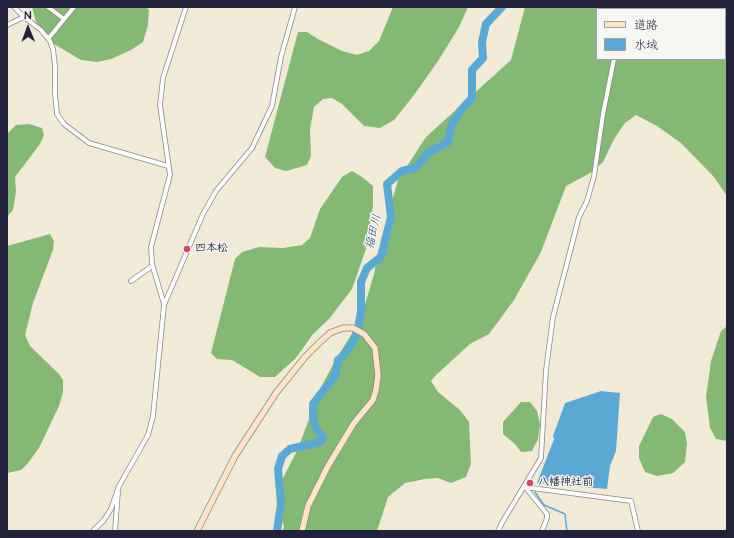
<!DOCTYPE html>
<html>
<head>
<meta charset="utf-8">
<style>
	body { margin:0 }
	#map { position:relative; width:734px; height:538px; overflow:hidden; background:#f1ead6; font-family:"Architects Daughter","Klee One",sans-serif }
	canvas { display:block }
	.frame { position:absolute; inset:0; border:8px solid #22223b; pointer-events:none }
	.legend { position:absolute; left:596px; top:8px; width:130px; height:52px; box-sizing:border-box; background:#f6f6f2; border:1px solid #a1a1a9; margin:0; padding:5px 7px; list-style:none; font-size:12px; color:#22223b }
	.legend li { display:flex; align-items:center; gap:8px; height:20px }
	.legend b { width:20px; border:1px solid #a1a1a9 }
	.north { position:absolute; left:8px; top:8px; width:40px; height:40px; -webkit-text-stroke:3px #f6f6f2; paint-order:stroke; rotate:359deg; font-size:11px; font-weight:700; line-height:16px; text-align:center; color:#22223b }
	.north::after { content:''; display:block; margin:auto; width:14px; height:18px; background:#22223b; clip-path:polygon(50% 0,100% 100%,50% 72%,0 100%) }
</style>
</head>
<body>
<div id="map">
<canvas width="734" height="538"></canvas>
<div class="frame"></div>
<ul class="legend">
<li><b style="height:5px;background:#ffe4c6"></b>道路</li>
<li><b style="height:11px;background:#5aa9d4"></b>水域</li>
</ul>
<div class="north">N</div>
</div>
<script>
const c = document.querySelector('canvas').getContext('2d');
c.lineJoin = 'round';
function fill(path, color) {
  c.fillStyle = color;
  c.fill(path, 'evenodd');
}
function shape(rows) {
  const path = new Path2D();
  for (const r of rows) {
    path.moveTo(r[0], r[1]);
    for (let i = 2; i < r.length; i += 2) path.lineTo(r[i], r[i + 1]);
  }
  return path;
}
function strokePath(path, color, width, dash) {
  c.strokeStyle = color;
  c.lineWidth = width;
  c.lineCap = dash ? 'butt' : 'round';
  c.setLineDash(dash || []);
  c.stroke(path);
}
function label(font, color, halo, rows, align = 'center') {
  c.font = font + ' "Architects Daughter","Klee One",sans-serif';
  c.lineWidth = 3;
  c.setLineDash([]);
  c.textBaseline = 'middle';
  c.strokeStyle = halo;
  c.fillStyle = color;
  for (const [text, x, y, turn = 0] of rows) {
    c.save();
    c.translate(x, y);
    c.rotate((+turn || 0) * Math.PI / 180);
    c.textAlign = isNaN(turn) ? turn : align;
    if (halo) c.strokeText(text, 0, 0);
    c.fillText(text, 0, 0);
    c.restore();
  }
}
fill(shape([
	[32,7,146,7,149,10,148,25,143,42,131,50,111,59,97,62,81,60,54,44,36,22],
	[393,7,468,7,459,27,438,61,414,95,394,120,380,128,364,126,342,104,332,98,323,99,314,107,310,129,311,156,307,165,286,171,275,168,265,157,298,32,307,32,318,39,342,51,357,55,369,51,379,41],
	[525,7,727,7,727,196,714,177,681,143,657,126,636,115,625,123,614,139,603,162,592,172,566,186,541,252,514,300,503,315,489,334,470,344,435,376,431,381,438,392,460,410,469,422,471,464,466,477,451,483,438,478,425,479,405,483,388,497,377,531,283,531,284,526,278,511,280,484,298,449,319,391,336,359,360,321,374,274,383,233,398,180,426,137,511,60],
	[597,9,725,9,725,59,597,59],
	[29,124,42,128,44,135,40,144,15,177,16,192,13,210,7,217,7,134,16,125],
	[352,171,362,177,373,186,373,206,367,246,352,289,329,319,313,334,296,358,275,377,260,377,232,360,217,359,211,353,235,259,242,252,259,247,283,248,302,245,310,238,320,209,342,177],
	[50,234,54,241,53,250,33,303,25,335,30,346,59,374,63,380,63,392,59,406,39,448,28,463,21,470,7,473,7,246],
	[727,326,727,441,716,439,710,428,706,397,711,361,721,331],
	[521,402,530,402,537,411,540,424,538,439,532,451,521,452,515,444,503,434,503,422],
	[661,414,672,419,685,432,687,444,685,462,673,473,657,476,645,472,639,458,639,446,653,417]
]), '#84b975');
fill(shape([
	[601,391,620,393,616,451,610,466,607,489,537,483,554,439,553,436,565,403]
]), '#5aa9d4');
strokePath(shape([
	[7,283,7,282],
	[535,492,544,505,565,514,567,531]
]), '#5aa9d4', 1.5);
strokePath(shape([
	[277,531,281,504,278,469,282,456,290,449,320,442,323,438,315,426,313,417,313,404,335,376,338,360,344,355,354,340,358,328,361,312,361,282,367,268,381,257,391,217,387,184,402,171,415,168,428,153,448,142,452,124,461,110,472,98,472,70,483,58,482,42,486,24,502,7]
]), '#5aa9d4', 8);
const street = shape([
	[14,7,24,17,41,30,50,41,53,49,55,66,55,93,57,114,64,124,89,143,168,166],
	[48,7,64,19],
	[618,7,618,9],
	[7,25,24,17],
	[48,39,74,7],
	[131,281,152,266],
	[164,304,152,264,151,247,170,175,160,105,163,78,186,7],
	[524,487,631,501,638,531],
	[525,487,547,514,547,518,542,531],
	[93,531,104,520,111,509,119,486,148,435,153,416,164,305,203,214,216,191,252,148,272,106,281,57,295,7],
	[115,531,118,492],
	[498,531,503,521,541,458,546,370,553,317,579,217,587,201,594,176,603,114,614,59]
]);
const secondary = shape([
	[197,531,235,456,276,393,305,357,319,343,330,333,335,331,343,328,353,328,364,334,375,348,378,375,376,390,373,400,354,423,328,466,308,506,302,531]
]);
strokePath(street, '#8a8688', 5.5);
strokePath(secondary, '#8a8688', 7);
strokePath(street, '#fff', 4);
strokePath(secondary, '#ffe4c6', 5.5);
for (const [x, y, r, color] of [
	[187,249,4,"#d1495b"],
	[530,483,4,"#d1495b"]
]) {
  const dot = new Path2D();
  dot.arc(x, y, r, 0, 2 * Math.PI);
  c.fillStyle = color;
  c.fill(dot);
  strokePath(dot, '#f6f6f2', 1.5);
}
label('bold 11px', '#22223b', '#f6f6f2', [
	["四本松",195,249],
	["八幡神社前",538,483]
], 'left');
label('italic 12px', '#385878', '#f6f6f2', [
	["福田川",374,232,-77]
]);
</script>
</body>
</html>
